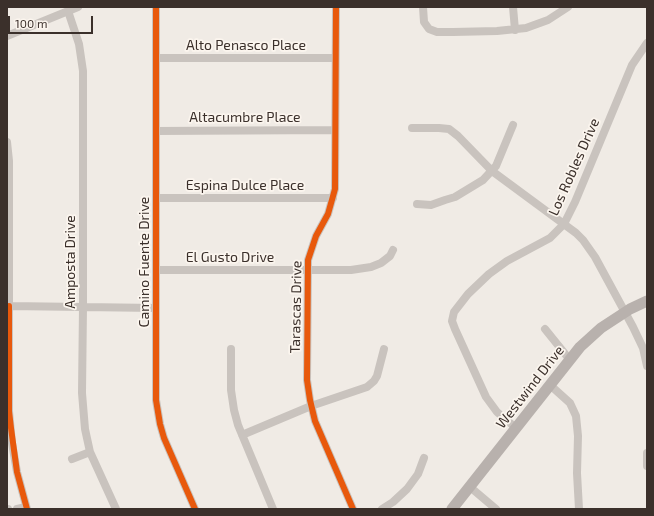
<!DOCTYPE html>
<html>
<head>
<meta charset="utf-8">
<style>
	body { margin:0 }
	#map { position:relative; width:654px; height:516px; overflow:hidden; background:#f0ebe5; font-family:"Exo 2",sans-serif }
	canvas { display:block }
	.frame { position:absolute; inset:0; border:8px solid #3b302b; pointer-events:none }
	.scale { position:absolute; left:8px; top:16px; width:85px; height:18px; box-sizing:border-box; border:2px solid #3b302b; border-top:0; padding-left:5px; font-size:12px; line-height:14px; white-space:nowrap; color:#3b302b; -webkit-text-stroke:3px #fbf5ee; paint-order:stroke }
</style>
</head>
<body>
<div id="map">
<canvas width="654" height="516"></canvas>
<div class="frame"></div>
<div class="scale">100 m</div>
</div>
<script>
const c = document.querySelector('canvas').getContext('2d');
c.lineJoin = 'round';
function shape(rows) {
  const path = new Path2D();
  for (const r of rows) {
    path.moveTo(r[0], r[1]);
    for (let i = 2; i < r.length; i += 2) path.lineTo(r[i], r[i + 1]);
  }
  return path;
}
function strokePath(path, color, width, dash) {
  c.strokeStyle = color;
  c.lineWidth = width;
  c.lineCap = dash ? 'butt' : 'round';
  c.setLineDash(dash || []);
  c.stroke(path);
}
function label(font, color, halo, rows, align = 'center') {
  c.font = font + ' "Exo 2",sans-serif';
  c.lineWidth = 3.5;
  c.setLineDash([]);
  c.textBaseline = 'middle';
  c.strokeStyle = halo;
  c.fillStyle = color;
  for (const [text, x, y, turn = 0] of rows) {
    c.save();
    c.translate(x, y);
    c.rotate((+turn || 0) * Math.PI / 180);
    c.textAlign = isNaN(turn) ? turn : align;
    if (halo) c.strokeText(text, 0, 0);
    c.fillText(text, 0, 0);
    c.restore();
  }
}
strokePath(shape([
	[156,7,156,400,160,424,164,438,195,509],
	[336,7,335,189,328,214,316,236,308,260,307,380,310,400,315,421,353,509],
	[423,7,424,22,429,29,437,32,453,32,497,31,526,28,548,20,568,7],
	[513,7,515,30],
	[68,11,79,44,83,71,83,307,82,393,85,429,90,452,116,509],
	[7,36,78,7],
	[156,58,335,58],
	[412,128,439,128,449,129,458,136,492,171,576,233,583,240,595,257,633,327,643,348,647,366],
	[156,131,335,130],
	[7,142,9,161,9,411,12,443,17,472,27,509],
	[156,198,333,198],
	[417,204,431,205,445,200,455,197,483,180,496,166,513,125],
	[156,270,351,270,371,267,381,263,390,256,393,250],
	[9,306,156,308],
	[545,329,570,360],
	[231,349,231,390,234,410,238,425,273,509],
	[550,385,570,403,576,416,578,436,577,473,579,509],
	[516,428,497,412,486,397,455,329,452,321,454,312,468,294,489,274,507,261,550,238,564,224,575,202,632,65,647,43],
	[242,435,311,406,367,387,374,381,377,376,384,349],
	[647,453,647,466],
	[72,459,90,452],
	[470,487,496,509],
	[7,509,8,509],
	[17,509,26,507],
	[382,509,393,502,407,489,418,474,424,458]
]), '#c9c3be', 8);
strokePath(shape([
	[452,509,580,347,601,328,630,309,647,301]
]), '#b8b1ad', 11);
strokePath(shape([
	[156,7,156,400,160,424,164,438,195,509],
	[336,7,335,189,328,214,316,236,308,260,307,380,310,400,315,421,353,509],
	[9,306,9,411,11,428,17,472,27,509]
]), '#e8590c', 6);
label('14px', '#3b302b', '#fbf5ee', [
	["Alto Penasco Place",246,45],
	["Altacumbre Place",245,117],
	["Los Robles Drive",574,167,-66],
	["Espina Dulce Place",245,185],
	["El Gusto Drive",230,257],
	["Amposta Drive",70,262,-90],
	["Camino Fuente Drive",144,262,-90],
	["Tarascas Drive",296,307,-89],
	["Westwind Drive",530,387,-52]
]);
</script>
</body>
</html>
